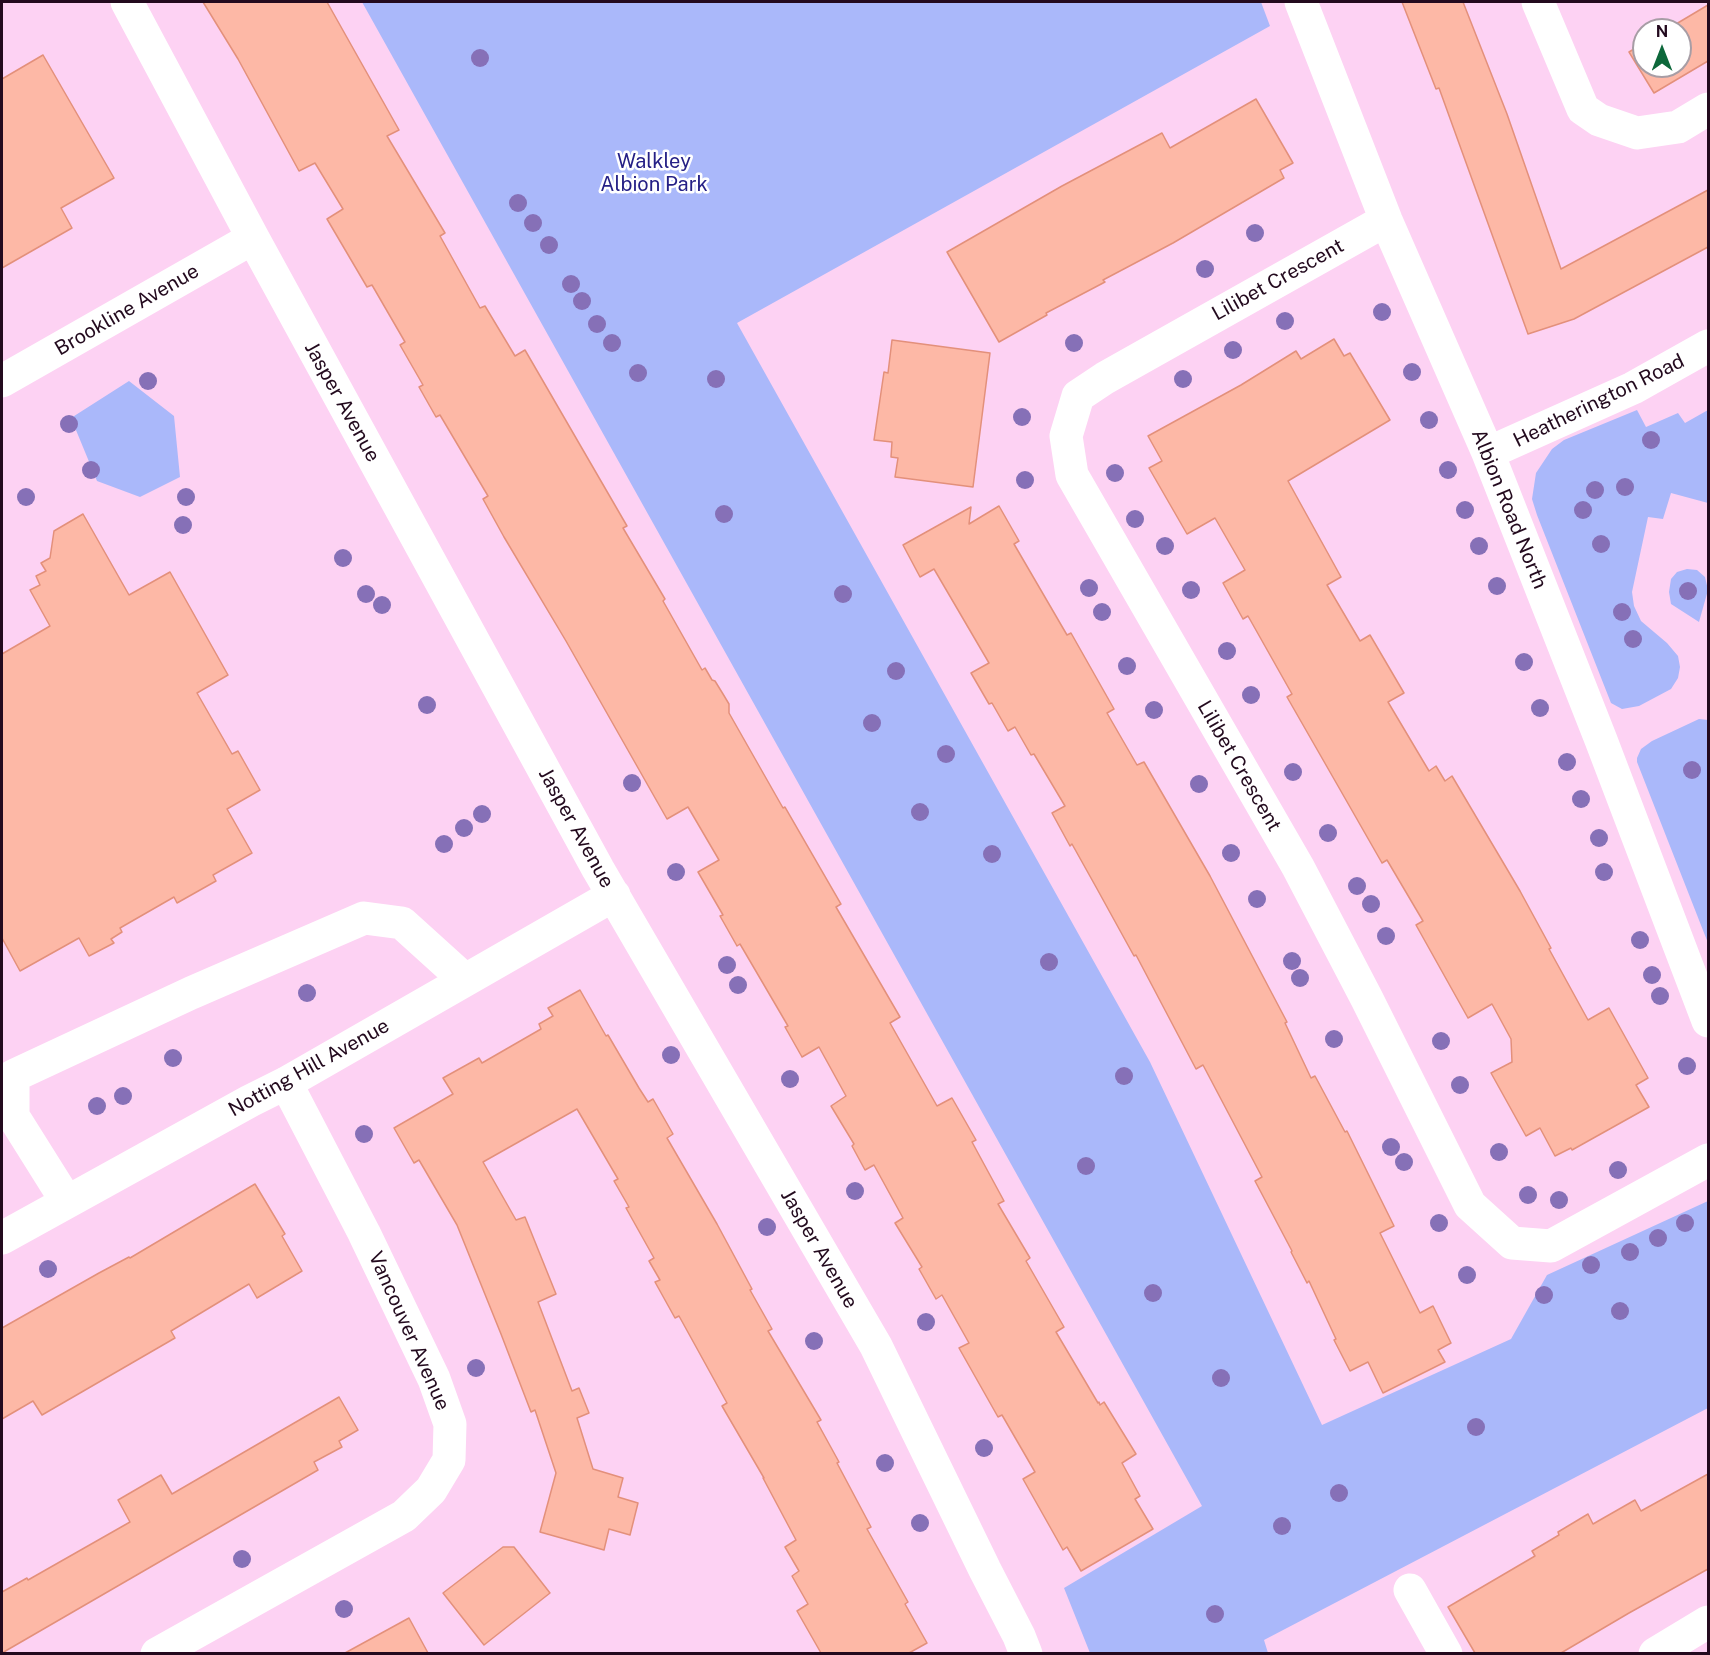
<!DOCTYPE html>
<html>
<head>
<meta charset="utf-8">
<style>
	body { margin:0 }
	#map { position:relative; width:1710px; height:1655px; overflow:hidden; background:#fdd2f3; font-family:"Public Sans",sans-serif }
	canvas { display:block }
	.frame { position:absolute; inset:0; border:3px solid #230a1e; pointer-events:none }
	.north { position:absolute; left:1632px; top:18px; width:60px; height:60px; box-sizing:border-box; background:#fff; border:2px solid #a79da5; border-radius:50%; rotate:0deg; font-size:16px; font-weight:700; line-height:24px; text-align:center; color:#230a1e }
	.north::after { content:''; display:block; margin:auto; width:21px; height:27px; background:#0d683b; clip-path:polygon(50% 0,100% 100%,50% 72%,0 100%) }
</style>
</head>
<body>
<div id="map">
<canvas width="1710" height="1655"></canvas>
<div class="frame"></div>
<div class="north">N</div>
</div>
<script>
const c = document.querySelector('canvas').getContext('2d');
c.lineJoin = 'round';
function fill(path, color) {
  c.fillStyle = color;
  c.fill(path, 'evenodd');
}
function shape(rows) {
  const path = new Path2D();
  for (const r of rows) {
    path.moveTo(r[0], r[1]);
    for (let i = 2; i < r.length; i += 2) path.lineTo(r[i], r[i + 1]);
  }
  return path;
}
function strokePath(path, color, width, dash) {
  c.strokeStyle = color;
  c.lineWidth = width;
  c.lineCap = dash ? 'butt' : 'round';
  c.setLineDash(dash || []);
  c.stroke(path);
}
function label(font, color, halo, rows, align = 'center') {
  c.font = font + ' "Public Sans",sans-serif';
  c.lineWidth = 5;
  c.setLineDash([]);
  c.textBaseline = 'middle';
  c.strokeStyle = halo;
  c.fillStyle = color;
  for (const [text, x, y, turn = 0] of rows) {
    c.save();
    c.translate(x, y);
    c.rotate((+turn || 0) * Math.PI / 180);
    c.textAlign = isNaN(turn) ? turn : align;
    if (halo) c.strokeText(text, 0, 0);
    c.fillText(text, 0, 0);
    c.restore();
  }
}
fill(shape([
	[362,2,1261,2,1270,26,737,323,1150,1062,1322,1425,1511,1339,1547,1275,1708,1201,1708,1408,1264,1640,1268,1653,1090,1653,1064,1588,1202,1506],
	[129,381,174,416,180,477,140,497,97,481,71,418],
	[1637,410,1646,427,1678,413,1685,423,1708,410,1708,503,1671,493,1663,519,1648,517,1632,592,1634,606,1641,621,1667,643,1678,656,1680,667,1678,678,1671,689,1639,706,1622,709,1611,703,1537,515,1532,499,1536,473,1552,449,1564,440],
	[1687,569,1697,570,1705,577,1708,590,1699,622,1671,604,1669,592,1671,579,1677,572],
	[1699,719,1708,720,1707,751,1708,755,1708,943,1637,762,1637,758,1641,749,1652,741]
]), '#aab8fa');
const building = shape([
	[203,2,327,2,399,130,387,136,445,233,440,236,480,308,485,306,515,356,525,350,627,526,623,528,665,599,663,601,702,670,705,668,712,680,715,681,723,694,729,704,729,713,783,808,785,807,841,904,836,907,900,1017,890,1023,937,1106,952,1098,976,1140,972,1142,1004,1201,998,1204,1030,1258,1026,1261,1064,1327,1056,1332,1098,1403,1099,1402,1100,1405,1104,1402,1136,1454,1122,1463,1140,1496,1135,1499,1153,1529,1081,1571,1067,1547,1063,1550,1023,1479,1035,1472,1002,1415,998,1417,959,1348,969,1343,942,1295,936,1299,919,1269,922,1267,895,1223,903,1218,874,1165,865,1170,852,1146,854,1144,831,1106,846,1096,819,1047,802,1057,785,1027,788,1026,740,944,737,946,720,916,723,915,698,872,719,860,688,807,667,819,566,641,504,537,483,499,488,496,440,415,436,417,419,387,423,385,400,345,405,342,372,285,367,287,327,219,343,209,315,163,299,171,238,59,203,2],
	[1402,2,1463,2,1507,114,1561,269,1708,190,1708,247,1574,319,1528,334,1439,88,1436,89,1402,2],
	[1708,5,1708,61,1654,93,1629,52,1644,43,1644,66,1680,66,1680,30,1666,30,1708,5],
	[43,55,114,178,61,208,72,228,2,268,2,79,43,55],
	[1256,99,1293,163,1280,170,1284,178,1173,243,1103,280,1105,282,1046,313,1047,315,999,342,947,252,1062,186,1162,133,1170,148,1256,99],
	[1334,339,1344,356,1350,353,1390,420,1288,481,1341,577,1327,585,1360,641,1370,635,1404,693,1388,702,1429,771,1436,766,1445,781,1452,776,1520,891,1551,948,1549,949,1588,1020,1609,1008,1648,1078,1636,1085,1649,1107,1572,1150,1571,1148,1555,1156,1540,1128,1526,1136,1491,1073,1512,1062,1511,1039,1492,1004,1468,1018,1416,925,1423,921,1387,860,1382,863,1338,786,1287,697,1292,694,1248,616,1243,619,1223,583,1245,570,1215,518,1187,534,1149,468,1162,461,1148,436,1241,385,1296,351,1301,359,1334,339],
	[892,340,990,353,973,487,895,477,898,458,891,457,892,442,874,440,884,372,888,373,892,340],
	[999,506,1019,541,1014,544,1067,635,1071,633,1114,709,1107,713,1137,765,1144,762,1210,876,1287,1022,1285,1023,1311,1078,1315,1076,1345,1132,1347,1131,1394,1226,1380,1233,1420,1313,1433,1306,1451,1343,1438,1350,1445,1362,1383,1393,1368,1362,1350,1371,1334,1340,1336,1339,1309,1281,1307,1283,1291,1252,1292,1251,1255,1181,1262,1177,1203,1065,1196,1069,1136,955,1134,956,1096,887,1072,844,1070,846,1052,813,1065,806,1034,754,1031,755,1015,727,1008,731,992,703,989,704,971,673,989,663,934,569,920,577,903,545,971,507,969,524,999,506],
	[83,514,129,595,170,572,228,675,197,693,232,754,238,751,260,790,227,809,252,853,213,875,216,881,177,903,174,897,120,928,122,932,111,939,114,943,89,956,79,938,20,971,2,938,2,654,50,626,30,590,40,585,36,576,46,571,41,563,50,558,54,531,83,514],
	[580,990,606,1036,608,1035,639,1088,648,1102,653,1099,673,1134,667,1138,717,1224,752,1289,750,1290,772,1329,768,1331,821,1420,817,1422,839,1462,837,1463,871,1527,867,1529,908,1602,905,1604,927,1643,909,1653,821,1653,797,1611,808,1604,792,1576,799,1571,785,1547,796,1540,763,1478,764,1478,722,1406,727,1403,679,1316,675,1318,655,1282,660,1280,649,1261,654,1258,626,1208,629,1207,614,1181,618,1179,577,1109,483,1162,516,1220,525,1217,556,1294,538,1302,572,1391,579,1388,589,1413,577,1418,593,1469,623,1478,618,1497,638,1503,630,1535,609,1529,604,1550,540,1532,556,1473,535,1410,531,1412,501,1334,457,1225,419,1160,414,1163,394,1128,453,1094,443,1078,479,1058,482,1063,541,1029,539,1024,553,1016,548,1008,580,990],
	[255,1184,285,1234,282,1236,302,1271,257,1298,249,1284,171,1331,175,1338,42,1415,33,1401,2,1419,2,1328,99,1273,129,1257,130,1258,255,1184],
	[339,1397,358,1430,339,1441,342,1447,314,1462,318,1470,2,1653,2,1592,27,1578,28,1580,130,1522,118,1500,161,1475,172,1494,339,1397],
	[1708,1474,1708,1569,1629,1613,1561,1653,1475,1653,1448,1607,1535,1556,1532,1551,1559,1535,1558,1532,1588,1514,1593,1524,1635,1500,1641,1511,1708,1474],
	[503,1547,514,1547,550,1593,484,1645,443,1593,503,1547],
	[409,1618,428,1653,345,1653,409,1618]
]);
fill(building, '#fdb8a6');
strokePath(building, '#e3907b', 1.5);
strokePath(shape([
	[127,2,253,238,598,869,876,1346,985,1570,1019,1636,1026,1654],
	[1301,2,1386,220,1488,453,1601,740,1708,1021],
	[1538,2,1583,109,1599,120,1637,133,1678,127,1708,109],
	[1386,220,1105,378,1078,396,1066,436,1072,475,1298,867,1367,999,1470,1205,1512,1243,1551,1246,1708,1160],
	[2,381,253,238],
	[1488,453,1633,388,1708,346],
	[67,1202,13,1116,13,1076,191,993,364,918,402,923,465,980],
	[2,1238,250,1101,286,1083,614,895],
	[1410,1590,1446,1654],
	[157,1654,404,1516,431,1490,449,1460,450,1424,434,1379,364,1233,286,1083],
	[1655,1654,1708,1622]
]), '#fff', 33);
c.fillStyle = '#8670b7';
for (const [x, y] of [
	[480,58],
	[518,203],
	[533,223],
	[1255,233],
	[549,245],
	[1205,269],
	[571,284],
	[582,301],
	[1382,312],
	[1285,321],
	[597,324],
	[612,343],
	[1074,343],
	[1233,350],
	[1412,372],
	[638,373],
	[716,379],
	[1183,379],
	[148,381],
	[1022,417],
	[1429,420],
	[69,424],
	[1651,440],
	[91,470],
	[1448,470],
	[1115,473],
	[1025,480],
	[1625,487],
	[1595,490],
	[26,497],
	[186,497],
	[1465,510],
	[1583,510],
	[724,514],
	[1135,519],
	[183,525],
	[1601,544],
	[1165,546],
	[1479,546],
	[343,558],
	[1497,586],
	[1089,588],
	[1191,590],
	[1688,591],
	[366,594],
	[843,594],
	[382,605],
	[1102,612],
	[1622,612],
	[1633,639],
	[1227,651],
	[1524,662],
	[1127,666],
	[896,671],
	[1251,695],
	[427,705],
	[1540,708],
	[1154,710],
	[872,723],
	[946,754],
	[1567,762],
	[1692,770],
	[1293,772],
	[632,783],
	[1199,784],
	[1581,799],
	[920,812],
	[482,814],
	[464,828],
	[1328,833],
	[1599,838],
	[444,844],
	[1231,853],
	[992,854],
	[676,872],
	[1604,872],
	[1357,886],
	[1257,899],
	[1371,904],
	[1386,936],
	[1640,940],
	[1292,961],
	[1049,962],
	[727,965],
	[1652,975],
	[1300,978],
	[738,985],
	[307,993],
	[1660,996],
	[1334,1039],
	[1441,1041],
	[671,1055],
	[173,1058],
	[1687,1066],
	[1124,1076],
	[790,1079],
	[1460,1085],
	[123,1096],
	[97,1106],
	[364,1134],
	[1391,1147],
	[1499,1152],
	[1404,1162],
	[1086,1166],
	[1618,1170],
	[855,1191],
	[1528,1195],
	[1559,1200],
	[1439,1223],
	[1685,1223],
	[767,1227],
	[1658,1238],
	[1630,1252],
	[1591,1265],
	[48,1269],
	[1467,1275],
	[1153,1293],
	[1544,1295],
	[1620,1311],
	[926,1322],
	[814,1341],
	[476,1368],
	[1221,1378],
	[1476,1427],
	[984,1448],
	[885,1463],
	[1339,1493],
	[920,1523],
	[1282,1526],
	[242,1559],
	[344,1609],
	[1215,1614]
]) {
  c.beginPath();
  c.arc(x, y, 9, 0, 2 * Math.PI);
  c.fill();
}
label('20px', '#252086', '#fff', [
	["Walkley",654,162],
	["Albion Park",654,185]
]);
label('20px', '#230a1e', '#fff', [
	["Lilibet Crescent",1278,280,-29],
	["Brookline Avenue",127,310,-30],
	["Heatherington Road",1599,401,-26],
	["Jasper Avenue",342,402,61],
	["Albion Road North",1509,509,68],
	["Lilibet Crescent",1239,766,60],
	["Jasper Avenue",576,828,61],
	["Notting Hill Avenue",309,1068,-29],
	["Jasper Avenue",819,1249,60],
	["Vancouver Avenue",409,1331,66]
]);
</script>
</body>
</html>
